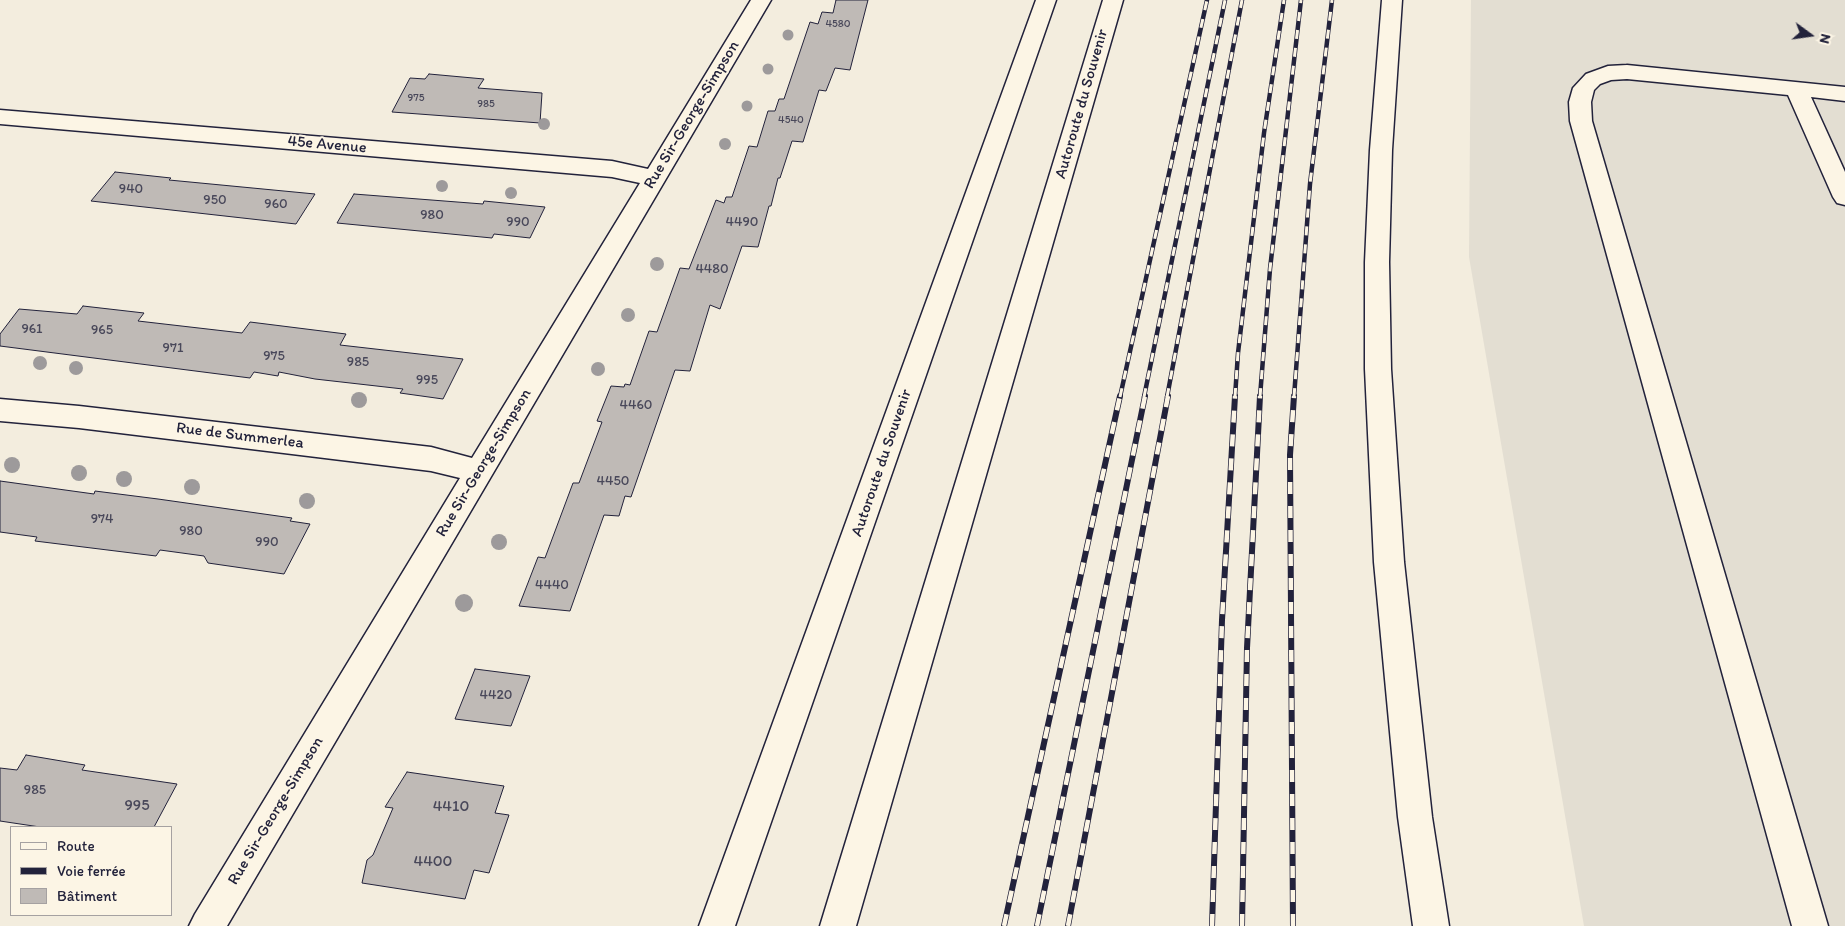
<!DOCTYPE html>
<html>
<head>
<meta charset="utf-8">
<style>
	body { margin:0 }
	#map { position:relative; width:1845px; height:926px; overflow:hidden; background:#f3edde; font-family:Itim,sans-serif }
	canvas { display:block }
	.legend { position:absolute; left:10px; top:826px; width:162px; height:90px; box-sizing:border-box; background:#fcf5e5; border:1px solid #a5a1a1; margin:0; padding:6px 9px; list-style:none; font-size:15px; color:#22223b }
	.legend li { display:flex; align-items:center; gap:10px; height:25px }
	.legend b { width:25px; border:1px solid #a5a1a1 }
	.north { position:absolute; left:1785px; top:10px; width:50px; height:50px; -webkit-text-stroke:4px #fcf5e5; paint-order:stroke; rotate:104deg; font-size:14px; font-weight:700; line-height:20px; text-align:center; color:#22223b }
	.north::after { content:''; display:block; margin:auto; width:18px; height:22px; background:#22223b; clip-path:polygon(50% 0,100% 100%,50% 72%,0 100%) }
</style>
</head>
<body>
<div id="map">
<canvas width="1845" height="926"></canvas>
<ul class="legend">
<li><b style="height:6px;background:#fcf5e5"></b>Route</li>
<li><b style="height:6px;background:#22223b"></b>Voie ferrée</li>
<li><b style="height:14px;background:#bfbab6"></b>Bâtiment</li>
</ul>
<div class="north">N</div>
</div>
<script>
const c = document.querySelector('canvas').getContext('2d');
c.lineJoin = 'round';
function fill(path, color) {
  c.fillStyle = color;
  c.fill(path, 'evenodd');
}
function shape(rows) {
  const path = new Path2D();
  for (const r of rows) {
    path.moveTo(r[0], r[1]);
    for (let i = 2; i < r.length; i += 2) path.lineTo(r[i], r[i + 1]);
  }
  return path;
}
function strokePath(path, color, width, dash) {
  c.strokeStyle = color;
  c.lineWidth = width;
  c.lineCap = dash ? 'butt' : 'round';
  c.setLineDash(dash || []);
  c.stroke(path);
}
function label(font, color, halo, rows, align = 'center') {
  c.font = font + ' Itim,sans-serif';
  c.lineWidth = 4;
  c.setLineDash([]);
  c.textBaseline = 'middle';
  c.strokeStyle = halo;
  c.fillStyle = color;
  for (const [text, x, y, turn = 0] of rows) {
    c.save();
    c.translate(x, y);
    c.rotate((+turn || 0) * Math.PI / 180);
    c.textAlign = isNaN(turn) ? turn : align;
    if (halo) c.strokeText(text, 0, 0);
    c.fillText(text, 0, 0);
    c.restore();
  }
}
fill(shape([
	[1471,0,1845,0,1845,926,1584,926,1469,257]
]), '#e3ded2');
const building = shape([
	[836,0,868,0,850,70,835,68,826,91,819,90,803,142,792,141,780,178,778,178,771,206,769,206,758,247,742,246,720,309,710,305,690,371,675,370,631,497,625,496,619,516,604,515,570,611,519,606,538,557,545,558,573,483,579,483,602,422,597,421,611,386,624,387,625,384,630,385,649,331,657,332,680,268,689,269,716,200,724,203,726,197,732,197,749,146,757,147,768,111,775,111,779,99,784,99,810,22,818,24,822,12,833,13,836,0],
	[429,74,484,79,478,88,542,93,540,123,392,112,410,78,425,79,429,74],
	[115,172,171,178,169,180,315,194,296,224,91,201,115,172],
	[354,194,483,204,484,201,545,207,530,238,494,234,492,238,337,223,354,194],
	[83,306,144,313,138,321,242,333,250,322,346,334,340,345,463,359,443,399,400,393,403,389,315,379,279,372,278,376,254,372,250,378,0,346,0,334,19,309,77,314,83,306],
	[0,481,94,494,95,491,158,499,292,518,290,521,310,524,284,574,208,563,204,556,160,550,156,556,35,541,37,537,0,532,0,481],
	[475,669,530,676,511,726,455,719,475,669],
	[26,755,85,765,82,770,177,784,154,827,40,827,0,821,0,768,17,770,26,755],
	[407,772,504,786,495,813,509,815,489,873,474,870,465,899,362,883,367,860,373,855,393,808,385,807,407,772]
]);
fill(building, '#bfbab6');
strokePath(building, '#22223b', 1);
const minor = shape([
	[751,0,771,0,227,926,189,926,195,914,460,478,431,471,79,428,0,421,0,399,79,406,431,447,472,458,640,183,612,177,0,124,0,110,612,161,648,169,751,0],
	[1382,0,1402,0,1392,150,1389,262,1391,369,1404,562,1432,817,1449,926,1413,926,1398,817,1374,562,1365,369,1365,262,1370,150,1382,0],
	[1627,65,1845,87,1845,101,1811,97,1845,172,1845,205,1837,203,1833,197,1788,95,1627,79,1611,80,1600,84,1594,90,1591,102,1592,121,1828,926,1792,926,1570,121,1569,102,1573,88,1586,74,1608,66,1627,65]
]);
const highway = shape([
	[1036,0,1056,0,735,926,699,926,1036,0],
	[1103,0,1123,0,856,926,820,926,1103,0]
]);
strokePath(minor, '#22223b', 3);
strokePath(highway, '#22223b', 3);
fill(minor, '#fcf5e5');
fill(highway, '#fcf5e5');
const railFar1 = shape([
	[1120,397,1207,0],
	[1144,397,1225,0],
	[1167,397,1242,0],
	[1235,397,1238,353,1264,133,1284,0],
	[1260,397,1270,269,1301,0],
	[1294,397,1310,184,1332,0]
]);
const rail = shape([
	[1004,926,1120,396],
	[1037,926,1145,396],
	[1068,926,1168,396],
	[1212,926,1222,620,1235,396],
	[1242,926,1247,648,1260,396],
	[1293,926,1290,455,1294,396]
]);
strokePath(railFar1, '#22223b', 4.5);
strokePath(rail, '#22223b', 6);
strokePath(railFar1, '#fcf5e5', 3, [9]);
strokePath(rail, '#fcf5e5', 4.5, [12]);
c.fillStyle = '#9d9a9b';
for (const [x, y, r] of [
	[788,35,5.5],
	[768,69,5.5],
	[747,106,5.5],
	[544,124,6],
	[725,144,6],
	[442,186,6],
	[511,193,6],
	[657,264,7],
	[628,315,7],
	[40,363,7],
	[76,368,7],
	[598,369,7],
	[359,400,8],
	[12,465,8],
	[79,473,8],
	[124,479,8],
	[192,487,8],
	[307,501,8],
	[499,542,8],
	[464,603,9]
]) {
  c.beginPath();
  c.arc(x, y, r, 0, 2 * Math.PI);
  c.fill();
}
label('11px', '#49485a', null, [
	["4580",838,24],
	["975",416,98],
	["985",486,104],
	["4540",791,120]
]);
label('14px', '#49485a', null, [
	["940",131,189],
	["950",215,200],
	["960",276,204],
	["980",432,215],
	["990",518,222],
	["4490",742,222],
	["4480",712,269],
	["961",32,329],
	["965",102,330],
	["971",173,348],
	["975",274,356],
	["985",358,362],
	["995",427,380],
	["4460",636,405],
	["4450",613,481],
	["974",102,519],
	["980",191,531],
	["990",267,542],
	["4440",552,585],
	["4420",496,695],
	["985",35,790]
]);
label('16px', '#22223b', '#fcf5e5', [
	["Autoroute du Souvenir",1082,104,-74],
	["Rue Sir-George-Simpson",692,115,-59],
	["45e Avenue",327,145,5],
	["Rue de Summerlea",240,436,7],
	["Rue Sir-George-Simpson",484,463,-59],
	["Autoroute du Souvenir",882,463,-71],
	["Rue Sir-George-Simpson",276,811,-59]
]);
label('16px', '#49485a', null, [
	["995",137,806],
	["4410",451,807],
	["4400",433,862]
]);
</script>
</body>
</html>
